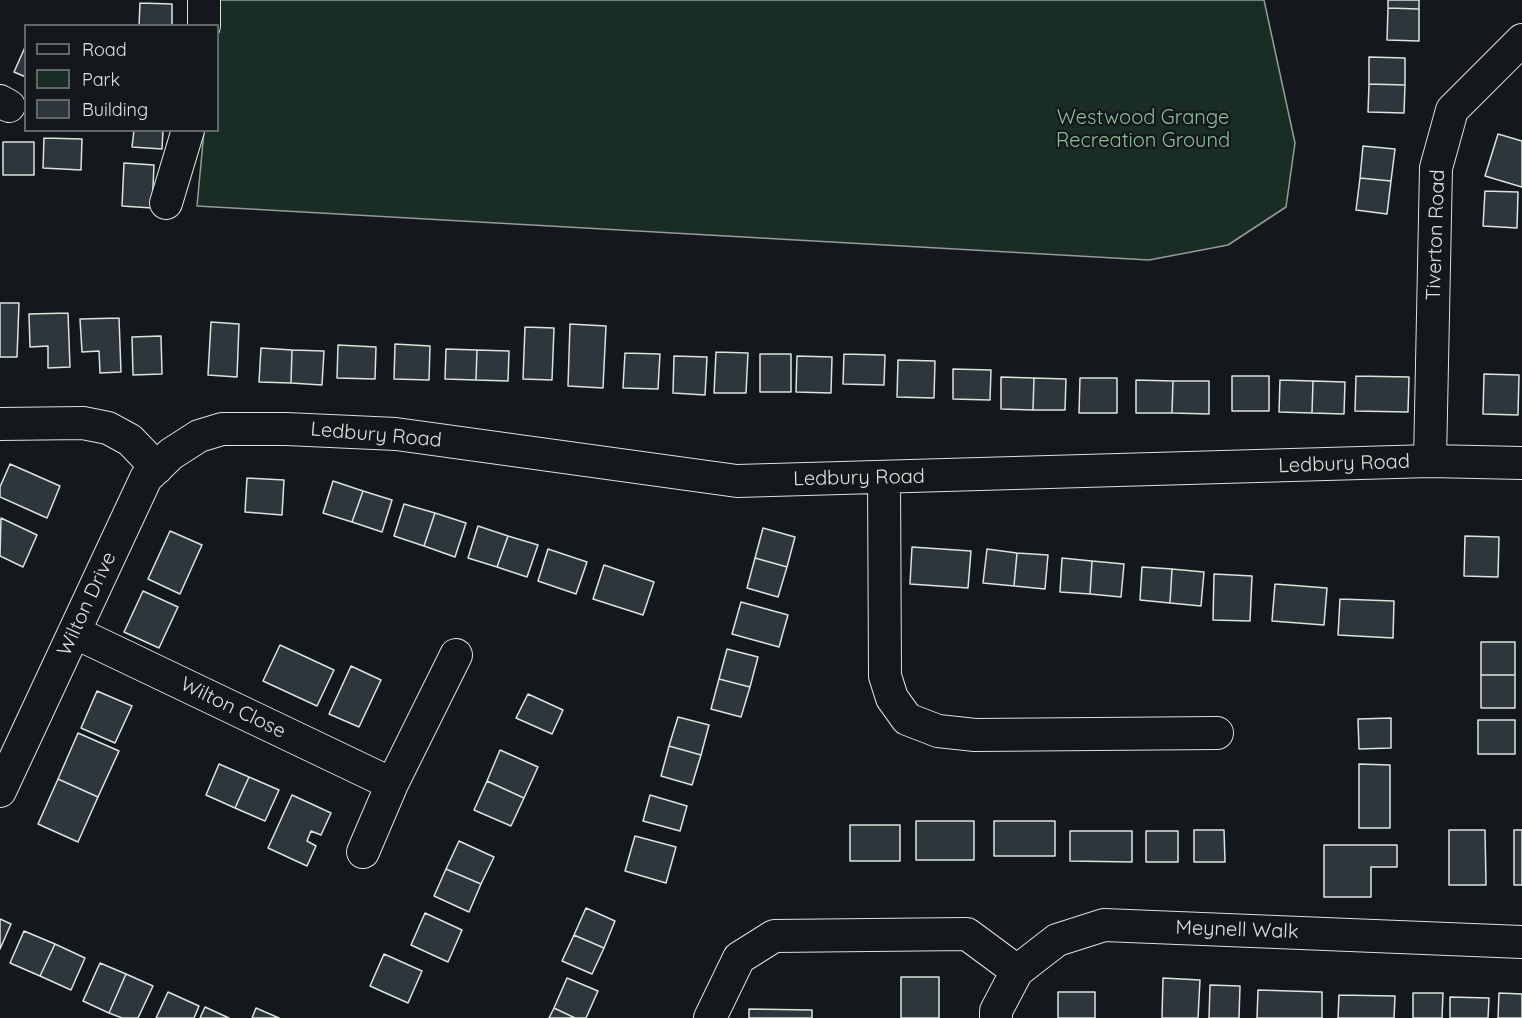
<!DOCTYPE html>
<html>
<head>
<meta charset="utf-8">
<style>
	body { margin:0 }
	#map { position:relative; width:1522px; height:1018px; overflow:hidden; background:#14181c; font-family:Quicksand,sans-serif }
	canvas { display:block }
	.legend { position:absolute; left:24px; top:24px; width:195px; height:108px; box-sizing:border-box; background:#14181c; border:2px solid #626a69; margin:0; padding:8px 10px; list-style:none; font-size:18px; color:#d8e6dc }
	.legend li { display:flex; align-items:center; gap:12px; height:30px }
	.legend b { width:30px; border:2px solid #626a69 }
</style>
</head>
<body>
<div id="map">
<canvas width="1522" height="1018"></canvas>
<ul class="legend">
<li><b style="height:8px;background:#14181c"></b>Road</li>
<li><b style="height:16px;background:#1a2d24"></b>Park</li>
<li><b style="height:16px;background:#2c363c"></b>Building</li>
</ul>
</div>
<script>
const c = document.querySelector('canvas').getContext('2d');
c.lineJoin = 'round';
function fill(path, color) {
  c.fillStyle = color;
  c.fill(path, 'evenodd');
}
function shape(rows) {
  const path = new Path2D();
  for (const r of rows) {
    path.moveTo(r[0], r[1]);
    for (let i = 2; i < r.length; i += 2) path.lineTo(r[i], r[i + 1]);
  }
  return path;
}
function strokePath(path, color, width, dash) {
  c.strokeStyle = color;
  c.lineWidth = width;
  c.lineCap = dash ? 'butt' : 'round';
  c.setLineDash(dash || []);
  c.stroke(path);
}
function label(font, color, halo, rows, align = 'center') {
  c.font = font + ' Quicksand,sans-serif';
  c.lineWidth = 4.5;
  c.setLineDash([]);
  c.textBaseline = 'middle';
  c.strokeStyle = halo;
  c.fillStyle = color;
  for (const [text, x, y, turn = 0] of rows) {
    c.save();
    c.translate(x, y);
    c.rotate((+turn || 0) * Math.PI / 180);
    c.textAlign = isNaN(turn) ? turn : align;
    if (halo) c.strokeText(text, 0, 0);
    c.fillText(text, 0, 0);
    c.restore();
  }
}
const green = shape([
	[215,0,1264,0,1295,143,1286,207,1228,245,1149,260,197,206,204,131,218,130,218,26,215,0]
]);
fill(green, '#1a2d24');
strokePath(green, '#939e99', 1.5);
const building = shape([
	[1388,0,1419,0,1419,9,1388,8,1388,0],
	[140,3,172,4,172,26,139,26,140,3],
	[1388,8,1419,9,1419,41,1387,40,1388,8],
	[26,45,26,77,14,72,26,45],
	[1369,57,1405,58,1405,85,1369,84,1369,57],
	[1369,84,1405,85,1404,113,1368,112,1369,84],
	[134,130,163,130,162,149,132,147,134,130],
	[1498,134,1522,141,1522,187,1485,176,1498,134],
	[44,138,82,139,81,170,43,168,44,138],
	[3,142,34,142,34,175,3,175,3,142],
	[1363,146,1395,149,1391,181,1360,178,1363,146],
	[124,163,154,165,152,208,122,206,124,163],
	[1360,178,1391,181,1387,214,1356,210,1360,178],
	[1485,191,1518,192,1517,228,1483,226,1485,191],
	[0,303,19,303,17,357,0,357,0,303],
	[68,313,70,367,48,368,48,346,30,347,29,314,68,313],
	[119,318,121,372,100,373,99,351,82,352,80,319,119,318],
	[211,322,239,324,237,377,208,375,211,322],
	[570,324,606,326,603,388,568,386,570,324],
	[525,327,554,328,552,380,523,379,525,327],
	[161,336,162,374,133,375,132,337,161,336],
	[395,344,430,346,429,380,394,379,395,344],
	[338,345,376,347,375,379,337,378,338,345],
	[261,348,292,350,291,383,259,382,261,348],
	[446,349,477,350,476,380,445,379,446,349],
	[292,350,324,351,322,385,291,383,292,350],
	[477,350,509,351,508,381,476,380,477,350],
	[716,352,748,353,746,393,714,393,716,352],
	[625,353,660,354,658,389,623,388,625,353],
	[760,354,791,354,791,392,760,392,760,354],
	[844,354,885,355,884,385,843,384,844,354],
	[674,356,707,357,705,395,673,393,674,356],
	[797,356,832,357,831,393,796,392,797,356],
	[898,360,935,361,934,398,897,397,898,360],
	[953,369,991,370,990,400,953,399,953,369],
	[1484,374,1519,375,1518,415,1483,414,1484,374],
	[1232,376,1269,376,1269,411,1232,411,1232,376],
	[1356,376,1409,377,1408,412,1355,411,1356,376],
	[1001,377,1034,378,1033,410,1001,409,1001,377],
	[1034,378,1066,379,1065,410,1033,410,1034,378],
	[1080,378,1117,378,1117,413,1079,413,1080,378],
	[1136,380,1173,381,1172,413,1136,413,1136,380],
	[1280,380,1313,381,1312,413,1279,412,1280,380],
	[1173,381,1209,381,1209,414,1172,413,1173,381],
	[1313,381,1345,382,1344,414,1312,413,1313,381],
	[10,464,60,486,47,518,0,497,0,487,10,464],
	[247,478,284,480,282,515,245,512,247,478],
	[333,481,363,491,352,522,323,513,333,481],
	[363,491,392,500,382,532,352,522,363,491],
	[404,504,435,513,424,546,394,536,404,504],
	[435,513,466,523,455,557,424,546,435,513],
	[1,518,37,535,23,567,0,556,1,518],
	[478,526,508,536,497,567,468,558,478,526],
	[763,528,795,537,787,567,755,558,763,528],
	[170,531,202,545,180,594,148,579,170,531],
	[508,536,538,545,527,577,497,567,508,536],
	[1465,536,1499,537,1498,577,1464,576,1465,536],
	[912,547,971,551,968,588,910,584,912,547],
	[548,549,587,562,576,594,538,581,548,549],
	[987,549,1017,553,1014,586,983,583,987,549],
	[1017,553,1048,555,1045,589,1014,586,1017,553],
	[755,558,787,567,778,597,747,588,755,558],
	[1062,558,1092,561,1090,594,1060,592,1062,558],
	[1092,561,1124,564,1121,597,1090,594,1092,561],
	[604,565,654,582,643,615,593,599,604,565],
	[1142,567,1172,569,1170,603,1140,600,1142,567],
	[1172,569,1204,572,1201,606,1170,603,1172,569],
	[1214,574,1252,576,1250,621,1213,620,1214,574],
	[1275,584,1327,588,1324,625,1272,621,1275,584],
	[143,591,178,607,159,648,124,632,143,591],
	[1340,599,1394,601,1393,638,1338,635,1340,599],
	[741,602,788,615,779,647,732,634,741,602],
	[1481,642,1515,642,1515,675,1481,675,1481,642],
	[280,645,334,670,317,706,263,681,280,645],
	[727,649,758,657,750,687,719,679,727,649],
	[351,666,381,680,359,727,329,714,351,666],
	[1481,675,1515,675,1515,708,1481,708,1481,675],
	[719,679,750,687,741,717,711,709,719,679],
	[97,691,132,706,115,743,81,728,97,691],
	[528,694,563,710,552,734,516,718,528,694],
	[678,717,709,725,701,755,669,746,678,717],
	[1391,718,1391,748,1359,749,1358,719,1391,718],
	[1478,720,1515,720,1515,754,1478,754,1478,720],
	[78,733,119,751,98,797,58,779,78,733],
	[669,746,701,755,692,785,661,776,669,746],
	[500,750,538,767,524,798,487,781,500,750],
	[219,764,249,777,235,808,206,795,219,764],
	[1359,764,1390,765,1390,828,1359,828,1359,764],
	[249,777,279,790,265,821,235,808,249,777],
	[58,779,98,797,78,842,38,824,58,779],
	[487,781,524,798,511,826,474,810,487,781],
	[292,795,331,813,321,835,311,831,307,841,316,846,307,866,268,848,292,795],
	[650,795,687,806,680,831,643,821,650,795],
	[916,821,974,821,974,860,916,860,916,821],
	[994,821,1055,821,1055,856,994,856,994,821],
	[850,825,900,825,900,861,850,861,850,825],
	[1194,830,1224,830,1225,862,1194,862,1194,830],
	[1449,830,1485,830,1486,885,1449,885,1449,830],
	[1514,830,1522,830,1522,885,1514,885,1514,830],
	[1070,831,1132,831,1132,862,1070,861,1070,831],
	[1146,831,1178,831,1178,862,1146,862,1146,831],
	[635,836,676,847,666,883,625,871,635,836],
	[459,841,494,857,481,884,446,869,459,841],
	[1324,845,1397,845,1397,867,1371,867,1371,897,1324,897,1324,845],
	[446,869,481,884,469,912,434,896,446,869],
	[586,908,615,921,604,948,574,935,586,908],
	[425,913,462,930,448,962,411,945,425,913],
	[0,919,11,924,0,949,0,919],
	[24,931,55,944,40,976,10,963,24,931],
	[574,935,604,948,592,974,562,961,574,935],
	[55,944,85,958,71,990,40,976,55,944],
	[384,954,422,971,408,1003,370,986,384,954],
	[100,963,126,974,109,1013,83,1001,100,963],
	[126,974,153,986,138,1018,122,1018,109,1013,126,974],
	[901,977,939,977,939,1018,901,1018,901,977],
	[567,978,598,991,586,1018,575,1018,554,1008,567,978],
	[1163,978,1200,980,1198,1018,1162,1018,1163,978],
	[1210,985,1240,986,1239,1018,1209,1018,1210,985],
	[1258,990,1322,992,1322,1018,1257,1018,1258,990],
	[168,992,199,1006,194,1018,156,1018,168,992],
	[1058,992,1095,992,1095,1018,1058,1018,1058,992],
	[1413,993,1443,993,1442,1018,1413,1018,1413,993],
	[1499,993,1522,994,1522,1018,1498,1018,1499,993],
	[1339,995,1395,996,1394,1018,1338,1018,1339,995],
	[1450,997,1489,998,1488,1018,1450,1018,1450,997],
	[205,1007,229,1018,200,1018,205,1007],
	[256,1008,279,1018,252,1018,256,1008],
	[554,1008,575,1018,549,1018,554,1008],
	[749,1009,812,1010,812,1018,749,1018,749,1009]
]);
fill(building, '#2c363c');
strokePath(building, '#d8e6dc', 1.5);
const minor = shape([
	[204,26,204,0],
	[0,101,9,106],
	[166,203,188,130],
	[0,424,83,423,108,428,130,440,157,468],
	[1430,461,1436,168,1452,110,1522,40],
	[884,478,885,676,892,698,907,719,938,731,975,735,1217,733],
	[74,632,392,784,456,655],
	[0,791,146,478,171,454,199,436,222,429,286,429,396,434,737,481,1430,461,1522,463],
	[363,852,392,784],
	[710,1018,739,958,774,936,967,934,1017,971],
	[996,1018,996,1011,1017,971,1057,940,1104,925,1522,942]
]);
strokePath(minor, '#d8e6dc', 34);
strokePath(minor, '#14181c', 32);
label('20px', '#8ac095', '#14181c', [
	["Westwood Grange",1143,118],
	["Recreation Ground",1143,141]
]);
label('20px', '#d8e6dc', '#14181c', [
	["Tiverton Road",1436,235,-88],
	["Ledbury Road",376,435,5],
	["Ledbury Road",1344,464,-2],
	["Ledbury Road",859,478,-1],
	["Wilton Drive",87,604,-65],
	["Wilton Close",233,708,26],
	["Meynell Walk",1237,930,2]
]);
</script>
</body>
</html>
